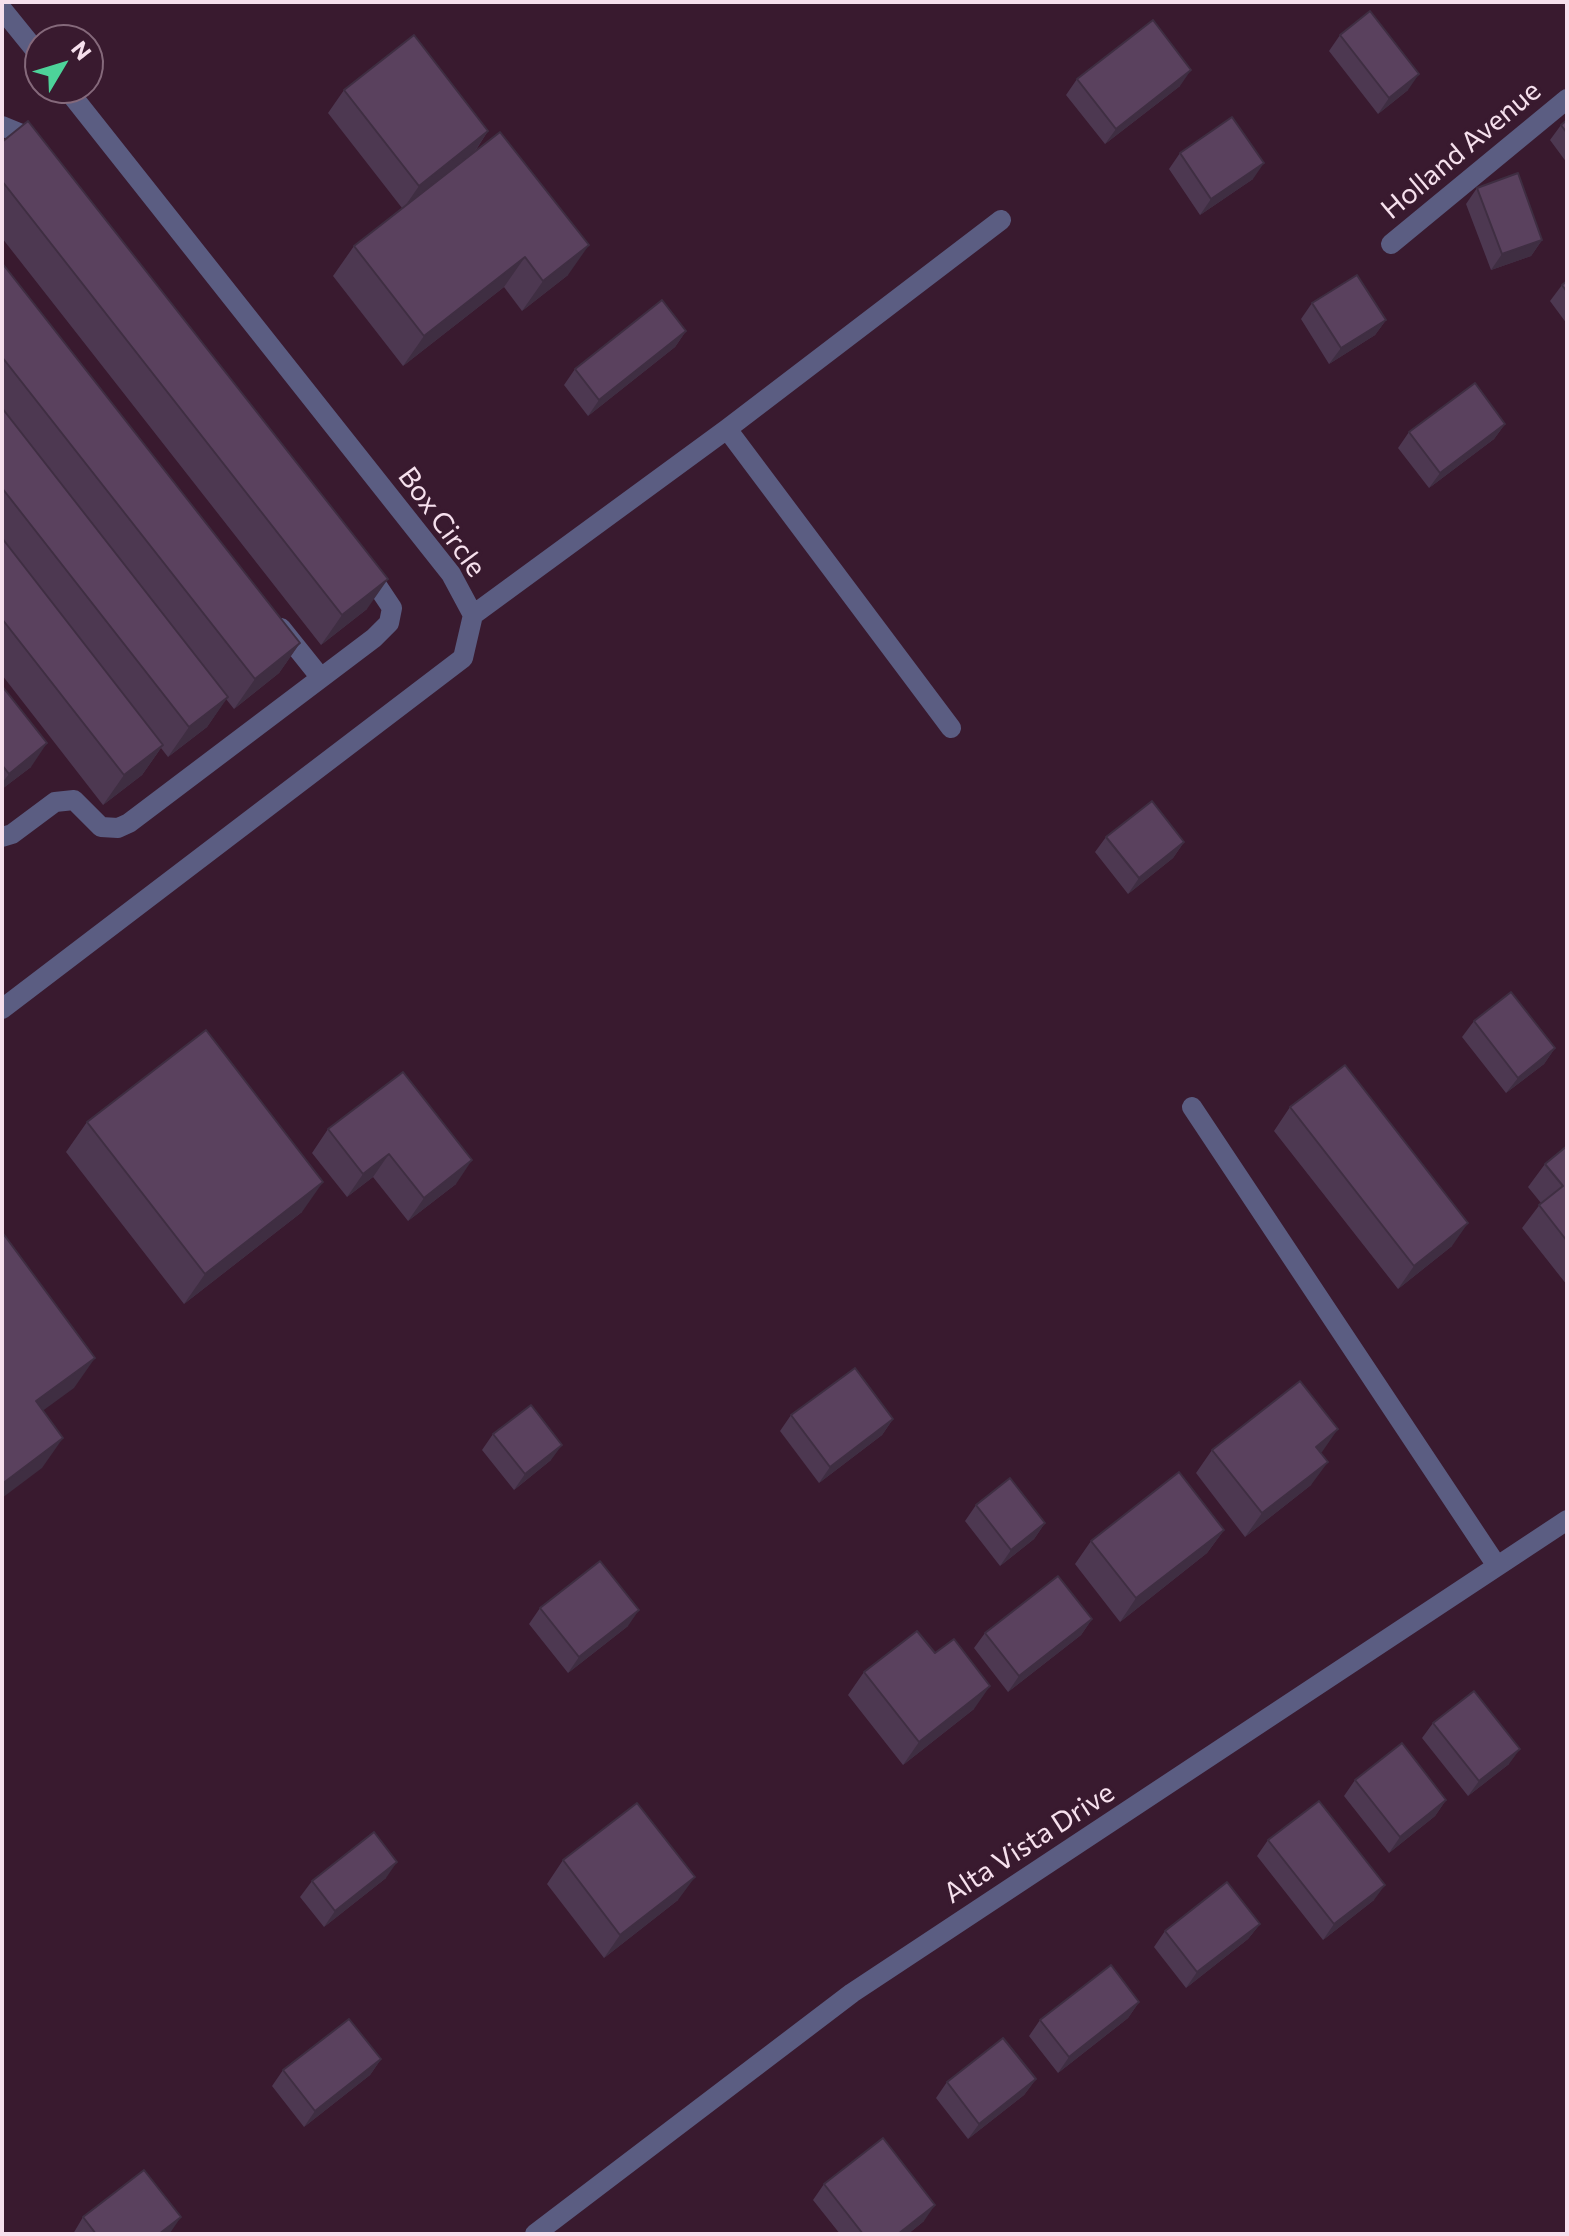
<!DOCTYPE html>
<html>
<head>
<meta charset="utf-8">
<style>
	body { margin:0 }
	#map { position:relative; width:1569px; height:2236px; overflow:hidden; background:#391a2f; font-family:Commissioner,sans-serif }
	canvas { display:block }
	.frame { position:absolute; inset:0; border:4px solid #f6e0ed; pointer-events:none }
	.north { position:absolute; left:24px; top:24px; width:80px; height:80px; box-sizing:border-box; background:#391a2f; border:2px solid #85697b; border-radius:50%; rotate:52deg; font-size:22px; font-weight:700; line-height:32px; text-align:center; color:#f6e0ed }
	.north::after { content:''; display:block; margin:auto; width:28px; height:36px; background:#4dd39a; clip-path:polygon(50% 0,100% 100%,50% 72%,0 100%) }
</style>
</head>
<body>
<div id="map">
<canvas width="1569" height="2236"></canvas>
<div class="frame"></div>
<div class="north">N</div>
</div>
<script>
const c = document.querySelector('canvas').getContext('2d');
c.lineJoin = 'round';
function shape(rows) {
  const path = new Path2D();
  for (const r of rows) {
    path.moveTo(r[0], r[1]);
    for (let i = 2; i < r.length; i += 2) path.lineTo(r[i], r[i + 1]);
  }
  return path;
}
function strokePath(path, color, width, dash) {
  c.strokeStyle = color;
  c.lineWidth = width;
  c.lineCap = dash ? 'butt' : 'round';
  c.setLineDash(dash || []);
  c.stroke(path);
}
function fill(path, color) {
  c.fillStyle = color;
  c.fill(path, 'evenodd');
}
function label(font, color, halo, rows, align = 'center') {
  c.font = font + ' Commissioner,sans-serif';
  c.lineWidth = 7;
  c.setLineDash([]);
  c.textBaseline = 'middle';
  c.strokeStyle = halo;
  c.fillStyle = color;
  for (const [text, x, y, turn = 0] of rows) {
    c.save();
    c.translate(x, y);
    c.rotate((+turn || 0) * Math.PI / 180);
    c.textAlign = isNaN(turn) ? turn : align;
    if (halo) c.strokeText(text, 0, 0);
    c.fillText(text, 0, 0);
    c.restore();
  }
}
strokePath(shape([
	[2,9,40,56],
	[2,126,19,133,32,150],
	[1391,244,1567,99],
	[727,429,951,728],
	[473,615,727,429,1001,220],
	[281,628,321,678],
	[2,837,12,834,55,802,74,800,101,827,118,828,129,823,374,638,389,623,392,608,366,569],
	[2,1009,463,658,473,615,451,574,66,88],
	[1192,1107,1497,1566],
	[535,2234,852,1993,1567,1520]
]), '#5b5d82', 20);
fill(shape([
	[1340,35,1408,90,1378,114,1329,51],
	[1077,79,1180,86,1105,144,1066,95],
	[344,90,488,131,474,153,568,275,522,311,504,287,403,366,333,276,354,246,402,208,328,113],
	[1567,120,1567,163,1550,140,1561,125],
	[2,142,367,609,321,645,2,238],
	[1180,153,1253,179,1200,215,1169,169],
	[1477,188,1542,240,1531,256,1491,270,1466,204],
	[2,263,300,643,279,673,234,709,226,699,207,727,168,757,161,748,142,775,103,805,2,675],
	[1567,281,1567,324,1550,301,1562,285],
	[1312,303,1386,320,1375,335,1329,364,1301,319],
	[686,331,675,347,588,416,564,385,575,369],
	[1505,424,1494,439,1429,488,1398,448,1409,432],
	[2,686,31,767,2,789],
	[1106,837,1184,842,1173,858,1128,894,1095,852],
	[1474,1021,1555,1048,1544,1064,1506,1093,1462,1037],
	[403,1072,456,1184,408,1221,373,1177,347,1197,312,1153,328,1129],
	[1290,1107,1452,1246,1398,1289,1274,1131],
	[87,1122,302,1212,184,1304,66,1152],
	[1567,1146,1567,1285,1522,1228,1541,1203,1528,1187,1545,1164],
	[791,1415,893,1419,882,1435,819,1483,780,1431],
	[493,1434,551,1460,514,1490,482,1450],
	[1212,1450,1321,1453,1311,1485,1245,1537,1196,1473],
	[976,1505,1045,1523,1034,1539,1000,1566,965,1521],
	[1224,1530,1207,1553,1120,1622,1075,1564,1091,1541],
	[540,1608,628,1626,568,1673,529,1624],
	[1092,1619,1081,1635,1008,1692,974,1648,985,1633],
	[864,1672,974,1709,903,1765,848,1695],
	[1433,1723,1509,1764,1468,1796,1422,1738],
	[1355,1780,1446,1800,1435,1816,1389,1853,1344,1796],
	[1268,1840,1374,1900,1323,1940,1257,1856],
	[563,1860,678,1900,604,1958,547,1884],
	[386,1878,324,1927,300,1897,312,1881],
	[1260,1924,1248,1939,1186,1988,1154,1947,1165,1931],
	[1139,2002,1128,2018,1058,2073,1029,2036,1040,2020],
	[381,2059,370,2075,304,2127,272,2086,283,2070],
	[1036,2079,1024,2095,968,2139,936,2098,947,2082],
	[824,2184,924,2221,908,2234,840,2234,813,2200],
	[83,2217,170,2233,168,2234,73,2234]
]), '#4d3851');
fill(shape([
	[1191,70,1180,86,1105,144,1116,129],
	[1419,74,1408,90,1378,114,1389,98],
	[488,131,472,155,403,209,419,186],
	[1264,163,1253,179,1200,215,1211,199],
	[1542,240,1531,256,1491,270,1502,254],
	[589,245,568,275,522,311,543,281],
	[525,257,504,287,403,366,424,336],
	[1386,320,1375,335,1329,364,1341,348],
	[686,331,675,347,588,416,599,400],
	[1505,424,1494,439,1429,488,1440,473],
	[388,579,367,609,321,645,342,615],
	[300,643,279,673,234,709,255,679],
	[228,697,207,727,168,757,189,727],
	[47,743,31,767,2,789,2,783,9,774],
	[163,745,142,775,103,805,124,775],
	[1184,842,1173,858,1128,894,1139,878],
	[1555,1048,1544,1064,1506,1093,1518,1078],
	[389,1154,373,1177,347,1197,363,1174],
	[472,1160,456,1184,408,1221,424,1198],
	[323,1182,302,1212,184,1304,205,1274],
	[1468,1223,1452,1246,1398,1289,1414,1266],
	[95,1358,74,1388,15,1431,36,1401],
	[893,1419,882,1435,819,1483,830,1467],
	[1338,1429,1322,1452,1299,1470,1316,1447],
	[63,1438,42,1468,2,1498,2,1484],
	[562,1445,551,1460,514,1490,525,1474],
	[1328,1462,1311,1485,1245,1537,1262,1513],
	[1045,1523,1034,1539,1000,1566,1011,1550],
	[1224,1530,1207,1553,1120,1622,1136,1598],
	[639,1610,628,1626,568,1673,579,1657],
	[1092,1619,1081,1635,1008,1692,1019,1676],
	[990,1686,974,1709,903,1765,919,1742],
	[1520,1749,1509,1764,1468,1796,1479,1781],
	[1446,1800,1435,1816,1389,1853,1400,1837],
	[397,1862,386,1878,324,1927,335,1911],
	[695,1877,678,1900,604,1958,620,1935],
	[1385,1885,1374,1900,1323,1940,1334,1924],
	[1260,1924,1248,1939,1186,1988,1197,1972],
	[1139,2002,1128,2018,1058,2073,1069,2057],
	[381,2059,370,2075,304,2127,315,2111],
	[1036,2079,1024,2095,968,2139,979,2124],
	[935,2205,924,2221,908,2234,898,2234],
	[181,2217,170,2233,168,2234,159,2234]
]), '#3f2e42');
const building = shape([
	[1370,11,1419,74,1389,98,1340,35,1370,11],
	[1153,20,1191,70,1116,129,1077,79,1153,20],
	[414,35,488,131,419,186,344,90,414,35],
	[1232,117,1264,163,1211,199,1180,153,1232,117],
	[1567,120,1567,133,1561,125,1567,120],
	[28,121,388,579,342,615,2,181,2,142,28,121],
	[500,132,589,245,543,281,525,257,424,336,354,246,500,132],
	[1518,173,1542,240,1502,254,1477,188,1518,173],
	[2,263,300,643,255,679,2,357,2,263],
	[1357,275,1386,320,1341,348,1312,303,1357,275],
	[1567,281,1567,292,1562,285,1567,281],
	[662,300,686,331,599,400,575,369,662,300],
	[1475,383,1505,424,1440,473,1409,432,1475,383],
	[2,408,228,697,189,727,2,488,2,408],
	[2,538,163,745,124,775,2,619,2,538],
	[2,686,47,743,9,774,2,765,2,686],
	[1152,801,1184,842,1139,878,1106,837,1152,801],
	[1511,992,1555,1048,1518,1078,1474,1021,1511,992],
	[206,1030,323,1182,205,1274,87,1122,206,1030],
	[1345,1065,1468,1223,1414,1266,1290,1107,1345,1065],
	[403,1072,472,1160,424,1198,389,1154,363,1174,328,1129,403,1072],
	[1567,1146,1567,1241,1539,1205,1563,1186,1545,1164,1567,1146],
	[2,1232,95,1358,36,1401,63,1438,2,1484,2,1232],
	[855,1368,893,1419,830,1467,791,1415,855,1368],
	[1300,1381,1338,1429,1316,1447,1328,1462,1262,1513,1212,1450,1300,1381],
	[531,1405,562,1445,525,1474,493,1434,531,1405],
	[1179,1472,1224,1530,1136,1598,1091,1541,1179,1472],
	[1010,1478,1045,1523,1011,1550,976,1505,1010,1478],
	[600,1561,639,1610,579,1657,540,1608,600,1561],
	[1058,1576,1092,1619,1019,1676,985,1633,1058,1576],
	[917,1631,935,1653,954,1639,990,1686,919,1742,864,1672,917,1631],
	[1474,1691,1520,1749,1479,1781,1433,1723,1474,1691],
	[1402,1743,1446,1800,1400,1837,1355,1780,1402,1743],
	[1319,1801,1385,1885,1334,1924,1268,1840,1319,1801],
	[637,1803,695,1877,620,1935,563,1860,637,1803],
	[374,1832,397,1862,335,1911,312,1881,374,1832],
	[1227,1882,1260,1924,1197,1972,1165,1931,1227,1882],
	[1111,1965,1139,2002,1069,2057,1040,2020,1111,1965],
	[349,2019,381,2059,315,2111,283,2070,349,2019],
	[1003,2038,1036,2079,979,2124,947,2082,1003,2038],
	[883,2138,935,2205,898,2234,863,2234,824,2184,883,2138],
	[144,2170,181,2217,159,2234,96,2234,83,2217,144,2170]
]);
fill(building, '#5a415e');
strokePath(building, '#3f2e42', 2);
label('28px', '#f6e0ed', '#391a2f', [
	["Holland Avenue",1461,150,-40],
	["Box Circle",442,522,54],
	["Alta Vista Drive",1029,1843,-33]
]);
</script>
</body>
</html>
